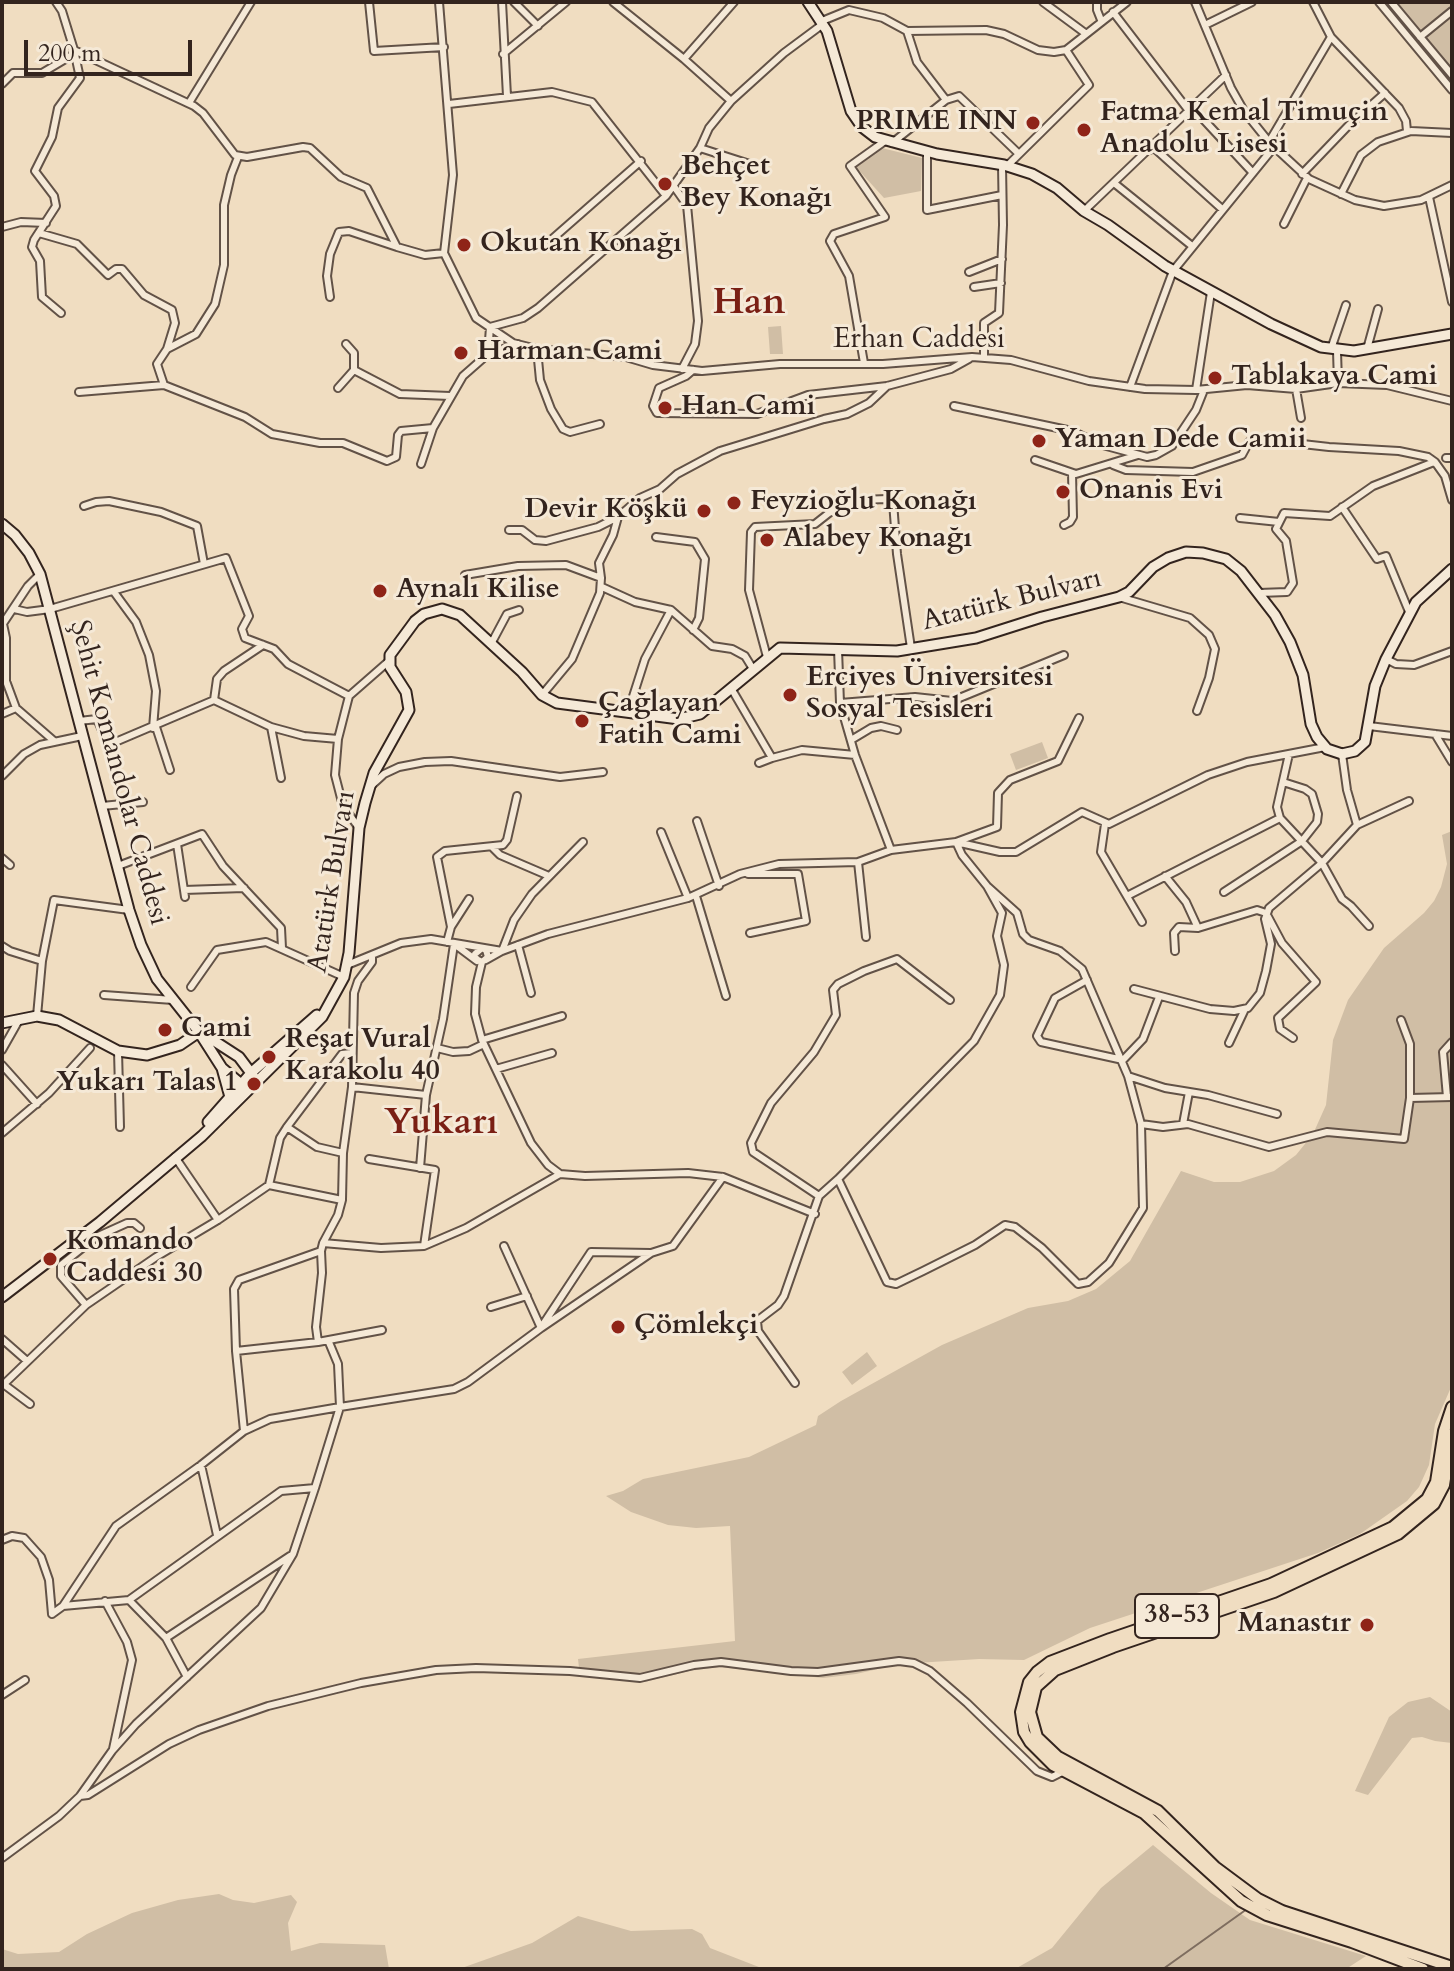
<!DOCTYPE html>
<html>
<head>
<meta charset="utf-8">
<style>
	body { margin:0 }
	#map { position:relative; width:1454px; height:1971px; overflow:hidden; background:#f0ddc1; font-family:Cardo,serif }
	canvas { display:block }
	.frame { position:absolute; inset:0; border:4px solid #33241e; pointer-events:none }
	.scale { position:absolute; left:24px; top:40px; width:168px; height:36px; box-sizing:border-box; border:4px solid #33241e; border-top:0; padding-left:10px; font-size:24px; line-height:28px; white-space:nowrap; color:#33241e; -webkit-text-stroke:6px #f5e9d7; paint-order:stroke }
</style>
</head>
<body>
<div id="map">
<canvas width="1454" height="1971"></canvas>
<div class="frame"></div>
<div class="scale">200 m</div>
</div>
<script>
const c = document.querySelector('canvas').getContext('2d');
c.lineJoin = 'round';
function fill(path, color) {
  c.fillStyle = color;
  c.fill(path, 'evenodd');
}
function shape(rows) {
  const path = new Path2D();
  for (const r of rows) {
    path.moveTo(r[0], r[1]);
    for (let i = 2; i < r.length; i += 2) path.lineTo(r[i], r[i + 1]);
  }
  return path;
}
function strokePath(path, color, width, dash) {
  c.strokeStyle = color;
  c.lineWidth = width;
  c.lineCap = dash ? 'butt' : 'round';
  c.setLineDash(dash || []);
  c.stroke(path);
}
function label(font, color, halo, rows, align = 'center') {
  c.font = font + ' Cardo,serif';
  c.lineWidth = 6;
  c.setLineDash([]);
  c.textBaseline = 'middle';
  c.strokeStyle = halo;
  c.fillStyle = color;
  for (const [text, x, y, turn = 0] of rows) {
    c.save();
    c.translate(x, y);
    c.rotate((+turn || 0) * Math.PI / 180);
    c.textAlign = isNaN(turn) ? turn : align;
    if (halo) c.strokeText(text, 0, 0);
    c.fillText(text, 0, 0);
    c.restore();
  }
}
fill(shape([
	[1386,2,1452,2,1452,85],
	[882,148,922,158,921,191,884,198,855,166],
	[781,326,783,354,770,354,768,327],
	[1042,742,1048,758,1016,770,1010,754],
	[1452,831,1452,1385,1435,1424,1429,1465,1419,1487,1407,1501,1360,1534,1318,1553,1090,1628,1024,1660,979,1659,900,1664,856,1674,823,1678,719,1667,689,1671,645,1682,580,1676,578,1659,735,1641,730,1526,696,1528,668,1525,631,1512,606,1496,623,1491,643,1479,749,1457,816,1425,818,1416,841,1401,942,1345,1028,1308,1068,1301,1096,1289,1130,1261,1181,1171,1214,1182,1240,1182,1274,1171,1296,1155,1313,1134,1326,1105,1333,1040,1348,1000,1384,948,1424,913,1434,901,1441,887,1447,864,1442,835],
	[867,1352,877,1366,852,1385,842,1372],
	[1430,1697,1452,1712,1452,1743,1435,1741,1422,1737,1412,1738,1368,1795,1355,1791,1389,1717,1408,1702],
	[1153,1845,1211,1893,1250,1920,1366,1956,1346,1969,1015,1969,1052,1948,1101,1888],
	[219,1894,233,1900,254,1903,291,1895,297,1902,288,1923,291,1951,320,1943,385,1945,389,1969,2,1969,2,1949,18,1954,59,1952,87,1934,132,1913,178,1900],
	[578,1916,631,1931,692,1929,702,1934,710,1948,764,1969,459,1969,532,1943]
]), '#d0bea5');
strokePath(shape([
	[1163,1969,1247,1909]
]), '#7e6d5f', 2);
const street = shape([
	[56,2,62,11,74,50,194,106,203,113,235,155,247,157,303,147,310,148,341,177,367,188,397,247,425,255,444,253],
	[369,2,374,51,444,47],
	[439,2,453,175,444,253,476,318,513,343,537,349,626,357,653,365,702,371,780,364,883,364,972,357,1011,360,1089,381,1145,389,1196,390,1247,385,1296,389,1338,383,1387,385,1452,401],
	[502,2,507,96],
	[514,2,538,26],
	[613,2,684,59,734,2],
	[1043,2,1085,33],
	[1097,2,1097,10,1101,20],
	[1195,2,1231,88,1244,111,1269,142,1309,179,1355,200,1384,206,1421,200,1452,185],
	[1313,2,1331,37,1399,108,1406,121,1407,131],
	[1379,2,1452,90],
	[1391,2,1452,75],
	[1113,12,1189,111],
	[822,21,849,10,883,18,907,31,917,62,946,100],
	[1205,25,1252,2],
	[907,31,986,30,1004,34,1038,50,1054,52,1066,50],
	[1420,37,1452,11],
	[503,54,566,2],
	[684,59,731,101],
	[2,84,13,73,42,73,74,54],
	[189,103,251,2],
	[449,104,552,92,592,102,666,196],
	[1192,107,1253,173],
	[1269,142,1331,37],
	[892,143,946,100,959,96,1019,154],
	[700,148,756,166],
	[1150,150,1153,147,1222,209],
	[927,151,927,210,1002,195],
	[1007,166,1089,85,1066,50,1127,2],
	[1302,174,1349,125,1385,93],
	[1114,183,1192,246],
	[673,185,687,205,698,321,695,344,682,369],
	[1341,194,1361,155,1378,142,1411,131,1452,133],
	[1429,197,1452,302],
	[1084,211,1226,75],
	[1284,224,1307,178],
	[2,227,21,222,46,223],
	[39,233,77,244,108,275,116,269,122,269,144,295,172,310,175,323,167,349,157,364,164,385,245,417,272,434,320,443,343,443,387,461,396,457,398,435,401,431,433,428],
	[551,240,641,161],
	[969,272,1002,259],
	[974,287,1001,283],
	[330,297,327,276,330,254,339,232,349,231,397,247],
	[61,313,42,297,40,261,32,247,34,240,56,206,54,196,35,171,52,137,58,108,80,78,74,50],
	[346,344,354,353,354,370,400,394,450,396],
	[167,349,196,334,215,304,224,265,224,205,231,175,238,157],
	[537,349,540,380,551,409,563,429,570,432,600,424],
	[1331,349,1346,305],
	[1367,349,1378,309],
	[1337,351,1338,383],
	[488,354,490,327,523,318,538,308,666,196,700,148,709,128,731,101,784,53,823,24],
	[984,358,984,323,999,313,1003,225,1002,165],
	[864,363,849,276,830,241,834,234,885,217,850,166,885,141],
	[693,370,686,376,659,388,653,406,657,413,757,414,808,395,887,386,951,369,969,359],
	[1130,387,1173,271,1274,147],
	[338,388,354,370],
	[1296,389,1301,418],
	[1196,390,1211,292],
	[79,392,164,385],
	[954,406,1072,431,1099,444,1147,457,1156,455,1172,446,1196,410,1204,390],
	[1446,458,1452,458],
	[1035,460,1076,474,1138,455],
	[421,464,433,428,463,376,488,354,518,344],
	[1113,465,1126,470,1193,472,1242,455,1249,442,1267,440,1329,447,1399,451,1428,457,1435,462,1445,476,1452,500],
	[84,506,96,502,109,501,161,512,197,526,204,564],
	[1342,507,1377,559,1386,556,1410,614],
	[1240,518,1279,522],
	[1064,525,1070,522,1073,517,1072,473],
	[509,530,522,530,535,540,546,541,598,527,618,517,640,498,660,489,677,474,720,451,824,419,847,414,869,403,887,386],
	[656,537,695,542,705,559,699,618,693,630],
	[465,575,518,566,566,565,601,578,600,593,572,659,542,695],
	[601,578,599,563,613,535,618,517],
	[602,587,635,602,671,610,712,646,732,649,745,656,753,669],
	[114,592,136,622,149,655,156,691,153,728],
	[1259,593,1287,592,1293,583,1286,541,1276,529,1284,513,1330,516,1373,486,1434,462],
	[1119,597,1190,618,1209,635,1215,649,1209,678,1197,711],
	[14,609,27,612,50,609,226,558,249,616,242,629,245,638,274,649,288,664,349,696],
	[3,624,6,638,6,681,16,708],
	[2,625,28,586,40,574],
	[491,644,507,614,519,610],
	[838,649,840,703,855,755,891,850],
	[767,657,749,590,751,532,755,527,815,524,829,513,858,500,888,499,893,502,897,554,911,648],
	[1386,659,1396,664,1414,665,1452,651],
	[731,688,772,758,759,763],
	[214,700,217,679,224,671,263,645],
	[840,703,915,697,952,701,1064,655],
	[628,712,645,659,671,610],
	[2,714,16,708,54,741],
	[1079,718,1058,761,1010,780,998,793,997,827,956,842,962,855,987,886,1017,913,1023,934,1029,940,1060,951,1082,969,1128,1076,1165,1088,1208,1095,1277,1114],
	[79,721,97,719,106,739,113,743,214,700,271,727,304,736,338,739],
	[1369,726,1452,736],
	[156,727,170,770],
	[271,727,281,778],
	[1435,734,1452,762],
	[851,740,871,728,881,726,897,730],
	[1289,754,1277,807,1280,818,1322,863,1342,899,1351,906,1369,926],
	[1342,754,1347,790,1357,825],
	[772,758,802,750,855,755],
	[2,776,24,754,40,745,82,736],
	[372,785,384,774,399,767,425,762,451,761,560,777,603,772],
	[102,806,143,802],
	[697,821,719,886],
	[1105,824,1101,852,1142,922],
	[359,828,343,806,335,775,338,739,349,696,389,661],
	[661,832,688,898],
	[177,844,185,897],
	[492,847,500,855,549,876],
	[2,858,10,865],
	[858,862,866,937],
	[118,866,202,834,223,866,281,928,282,948],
	[748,874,798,874,806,921,750,933],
	[1165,876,1186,902,1198,928],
	[987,886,1002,913,997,936,1004,965,1000,995,974,1041,838,1179,887,1282,896,1284,923,1271,975,1245,1005,1225,1015,1227,1042,1248,1078,1284,1088,1282,1109,1263,1143,1208,1141,1124,1163,1127,1188,1124,1269,1147,1327,1132,1404,1139,1410,1098,1410,1044,1401,1020],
	[184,890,244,888],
	[1224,892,1302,841,1317,822,1318,814,1312,794,1305,789,1283,782],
	[696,896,726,996],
	[1127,896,1280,818],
	[451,927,469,899],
	[447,942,451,927,437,857,445,851,503,845,507,840,517,796],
	[518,945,531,993],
	[2,946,10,951,42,961],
	[457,946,477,961],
	[502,951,514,920,532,894,583,842],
	[1175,951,1174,933,1179,927,1198,928,1257,910,1266,913,1282,943,1316,982,1278,1018,1280,1029,1293,1038],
	[372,956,372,962,358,981,354,993,352,1087,343,1153,342,1200,338,1215,323,1243,381,1248,424,1246],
	[486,960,502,951,548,934,688,898,740,874,779,864,858,862,891,850,956,842,1000,852,1016,852,1082,812,1109,824,1208,775,1247,762,1325,747],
	[482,962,476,959,475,954,482,948,486,950,488,957,482,962,476,987,475,1014,482,1040,531,1143,548,1165,560,1174,585,1176,688,1173,723,1177,815,1214],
	[347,965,401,943,431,939,502,951],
	[1087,980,1055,998,1037,1036,1041,1042,1123,1060,1143,1039,1159,997],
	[191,987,217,950,266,942,344,977],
	[1134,989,1210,1009,1234,1011,1248,1008,1260,993,1266,971,1271,944,1265,919,1269,908,1322,863,1357,825,1409,801],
	[104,995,173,1000],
	[37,1016,42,961,54,900,129,910],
	[482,1040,562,1016],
	[1229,1043,1245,1009],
	[437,1048,453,1052,469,1051,484,1044],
	[2,1050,19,1020],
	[118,1051,120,1127],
	[2,1065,37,1104],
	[496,1069,552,1053],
	[1128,1076,1141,1124],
	[352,1087,426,1095],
	[1447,1097,1443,1052,1452,1042],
	[1410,1098,1452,1097],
	[1183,1124,1189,1092],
	[287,1127,317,1147,343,1153],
	[2,1133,49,1093,90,1048],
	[175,1157,218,1220,269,1185,342,1200],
	[369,1159,435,1170,424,1246,466,1228,560,1174],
	[420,1168,426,1095,443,1019,454,944],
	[269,1185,280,1138,287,1127,342,1054,351,1053],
	[819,1196,753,1152,751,1143,771,1103,814,1052,836,1015,833,990,838,984,864,971,897,959,950,1000],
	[140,1228,134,1223,127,1223,96,1237,61,1265,61,1276,86,1305,156,1257,218,1220],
	[323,1243,321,1251,239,1280,234,1289,236,1351,318,1342,382,1330],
	[504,1246,541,1328],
	[491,1307,527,1296],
	[542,1326,591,1252,651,1253],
	[2,1339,27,1361],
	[328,1340,338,1364,340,1407,454,1389,468,1382,541,1328,651,1253,673,1246,723,1177],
	[318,1342,316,1327,322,1273,321,1251],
	[2,1383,30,1404],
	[795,1383,758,1331,757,1321,778,1305,784,1296,819,1196,838,1179],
	[4,1384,86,1305],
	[201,1465,217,1535],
	[2,1540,12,1536,24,1538,41,1557,49,1580,52,1614],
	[129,1600,166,1638,187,1677],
	[105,1601,127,1642,132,1660,113,1749],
	[63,1606,129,1600,281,1491,315,1488,340,1407,270,1419,244,1431,236,1351],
	[52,1614,63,1606,116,1526,201,1465,244,1431],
	[166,1638,290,1556],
	[2,1695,25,1680],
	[80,1796,88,1795,169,1744,199,1730,268,1706,361,1683,436,1670,476,1668,570,1671,640,1678,694,1665,721,1662,791,1671,818,1672,899,1661,914,1663,930,1671,967,1703,1037,1771,1052,1777,1064,1771],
	[2,1858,59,1816,80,1796,112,1751,136,1724,261,1608,293,1554,315,1488]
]);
const secondary = shape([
	[808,2,827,31,851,111,862,127,875,137,937,154,1004,165,1032,174,1057,188,1084,211,1108,225,1165,266,1271,324,1321,347,1354,351,1452,334],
	[2,524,15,535,29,553,40,574,129,910,141,945,157,979,199,1032,222,1068,241,1084,254,1084],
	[2,1023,37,1016,59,1020,118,1051,147,1055,180,1045,199,1032],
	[202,1033,239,1057,254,1077],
	[222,1068,230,1097],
	[208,1122,252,1072,317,1015],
	[2,1297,100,1222,202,1136,322,1017,344,977,349,953,359,828,365,803,374,773,409,710,406,692,390,667,390,655,415,621,424,614,442,609,460,615,522,672,542,695,557,703,679,719,700,714,780,648,897,651,976,638,1042,617,1119,597,1129,592,1153,567,1168,558,1186,552,1203,553,1226,559,1241,571,1275,615,1290,642,1303,675,1311,724,1317,737,1327,749,1342,754,1355,751,1365,742,1375,686,1386,659,1416,602,1452,569]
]);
const primary = shape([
	[1452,1434,1444,1485,1434,1504,1398,1534,1274,1592,1113,1647,1055,1670,1036,1687,1030,1712,1037,1737,1058,1757,1158,1811,1215,1867,1258,1899,1282,1911,1452,1967],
	[1423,1969,1352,1942,1267,1915,1241,1901,1144,1813,1053,1765,1030,1742,1024,1732,1021,1712,1029,1682,1037,1672,1050,1662,1110,1639,1271,1584,1393,1527,1427,1499,1436,1482,1444,1431,1452,1407]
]);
strokePath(street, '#625247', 10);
strokePath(secondary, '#33241e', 13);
strokePath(primary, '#33241e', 14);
strokePath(street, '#f5e9d7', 6);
strokePath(secondary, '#f5e9d7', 9);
strokePath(primary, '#f0ddc1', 10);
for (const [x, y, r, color] of [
	[1033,123,8,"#8f2418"],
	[1084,130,8,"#8f2418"],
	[665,184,8,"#8f2418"],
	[464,245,8,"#8f2418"],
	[461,353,8,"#8f2418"],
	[1215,378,8,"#8f2418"],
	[665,408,8,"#8f2418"],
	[1039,441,8,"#8f2418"],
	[1063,492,8,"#8f2418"],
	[734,503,8,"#8f2418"],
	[704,511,8,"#8f2418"],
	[767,540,8,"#8f2418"],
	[380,591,8,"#8f2418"],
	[790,695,8,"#8f2418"],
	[582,721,8,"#8f2418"],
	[165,1030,8,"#8f2418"],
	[269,1057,8,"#8f2418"],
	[254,1084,8,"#8f2418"],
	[50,1259,8,"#8f2418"],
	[618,1327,8,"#8f2418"],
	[1367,1625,8,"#8f2418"]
]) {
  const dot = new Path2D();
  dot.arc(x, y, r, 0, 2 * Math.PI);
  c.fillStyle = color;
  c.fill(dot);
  strokePath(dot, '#f5e9d7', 3);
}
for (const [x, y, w] of [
	[1177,1616,84]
]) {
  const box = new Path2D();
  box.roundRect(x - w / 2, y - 22, w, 44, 6);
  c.fillStyle = '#f5e9d7';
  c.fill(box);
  strokePath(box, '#33241e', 2);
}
label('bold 26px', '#33241e', null, [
	["38-53",1177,1616]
]);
label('bold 28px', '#33241e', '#f5e9d7', [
	["Fatma Kemal Timuçin",1100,114],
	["Anadolu Lisesi",1100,146],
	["PRIME INN",1017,123,"right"],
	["Behçet",681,168],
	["Bey Konağı",681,200],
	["Okutan Konağı",480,245],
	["Harman Cami",477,353],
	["Tablakaya Cami",1231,378],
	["Han Cami",681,408],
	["Yaman Dede Camii",1055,441],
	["Onanis Evi",1079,492],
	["Feyzioğlu Konağı",750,503],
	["Devir Köşkü",688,511,"right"],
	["Alabey Konağı",783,540],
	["Aynalı Kilise",396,591],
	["Erciyes Üniversitesi",806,679],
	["Sosyal Tesisleri",806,711],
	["Çağlayan",598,705],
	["Fatih Cami",598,737],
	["Cami",181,1030],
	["Reşat Vural",285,1041],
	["Karakolu 40",285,1073],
	["Yukarı Talas 1",238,1084,"right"],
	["Komando",66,1243],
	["Caddesi 30",66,1275],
	["Çömlekçi",634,1327],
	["Manastır",1351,1625,"right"]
], 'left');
label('28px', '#33241e', '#f5e9d7', [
	["Erhan Caddesi",919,341],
	["Atatürk Bulvarı",1012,601,-14],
	["Şehit Komandolar Caddesi",118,773,75],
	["Atatürk Bulvarı",333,882,-81]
]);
label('bold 36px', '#7a1f14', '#f5e9d7', [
	["Han",749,305],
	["Yukarı",441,1125]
]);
</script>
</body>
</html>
